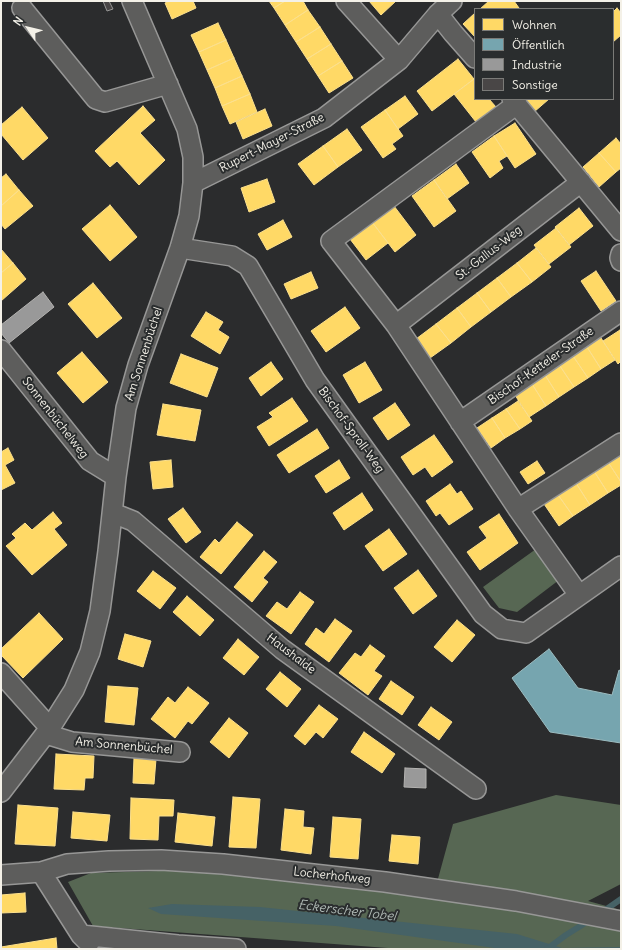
<!DOCTYPE html>
<html>
<head>
<meta charset="utf-8">
<style>
	body { margin:0 }
	#map { position:relative; width:622px; height:950px; overflow:hidden; background:#2b2c2d; font-family:Delius,sans-serif }
	canvas { display:block }
	.frame { position:absolute; inset:0; border:2px solid #f4f1e8; pointer-events:none }
	.legend { position:absolute; left:474px; top:8px; width:140px; height:92px; box-sizing:border-box; background:#2a2d2e; border:1px solid #7b7b78; margin:0; padding:5px 7px; list-style:none; font-size:12px; color:#f4f1e8 }
	.legend li { display:flex; align-items:center; gap:8px; height:20px }
	.legend b { width:20px; border:1px solid #7b7b78 }
	.north { position:absolute; left:8px; top:8px; width:40px; height:40px; -webkit-text-stroke:3px #2a2d2e; paint-order:stroke; rotate:305deg; font-size:11px; font-weight:700; line-height:16px; text-align:center; color:#f4f1e8 }
	.north::after { content:''; display:block; margin:auto; width:14px; height:18px; background:#f4f1e8; clip-path:polygon(50% 0,100% 100%,50% 72%,0 100%) }
</style>
</head>
<body>
<div id="map">
<canvas width="622" height="950"></canvas>
<div class="frame"></div>
<ul class="legend">
<li><b style="height:11px;background:#ffd966"></b>Wohnen</li>
<li><b style="height:11px;background:#76a5af"></b>Öffentlich</li>
<li><b style="height:11px;background:#999"></b>Industrie</li>
<li><b style="height:11px;background:#494646"></b>Sonstige</li>
</ul>
<div class="north">N</div>
</div>
<script>
const c = document.querySelector('canvas').getContext('2d');
c.lineJoin = 'round';
function fill(path, color) {
  c.fillStyle = color;
  c.fill(path, 'evenodd');
}
function shape(rows) {
  const path = new Path2D();
  for (const r of rows) {
    path.moveTo(r[0], r[1]);
    for (let i = 2; i < r.length; i += 2) path.lineTo(r[i], r[i + 1]);
  }
  return path;
}
function strokePath(path, color, width, dash) {
  c.strokeStyle = color;
  c.lineWidth = width;
  c.lineCap = dash ? 'butt' : 'round';
  c.setLineDash(dash || []);
  c.stroke(path);
}
function label(font, color, halo, rows, align = 'center') {
  c.font = font + ' Delius,sans-serif';
  c.lineWidth = 4;
  c.setLineDash([]);
  c.textBaseline = 'middle';
  c.strokeStyle = halo;
  c.fillStyle = color;
  for (const [text, x, y, turn = 0] of rows) {
    c.save();
    c.translate(x, y);
    c.rotate((+turn || 0) * Math.PI / 180);
    c.textAlign = isNaN(turn) ? turn : align;
    if (halo) c.strokeText(text, 0, 0);
    c.fillText(text, 0, 0);
    c.restore();
  }
}
fill(shape([
	[536,549,559,580,517,612,499,608,483,587],
	[556,795,621,805,621,884,588,901,621,910,621,949,401,949,93,926,68,882,91,873,192,870,433,897,453,824]
]), '#576753');
fill(shape([
	[172,904,260,907,517,934,562,948,621,947,621,949,502,949,336,926,161,914,148,908]
]), '#466266');
const homes = shape([
	[170,1,193,1,196,8,172,19,165,3,170,1],
	[269,1,285,1,274,8,269,1],
	[285,1,303,1,308,10,285,25,274,8,285,1],
	[369,1,396,1,381,15,369,1],
	[489,1,514,1,519,8,518,9,480,9,489,1],
	[617,8,621,13,621,35,613,42,613,12,617,8],
	[308,10,320,27,296,42,285,25,308,10],
	[475,13,475,37,463,24,475,13],
	[218,23,226,40,199,52,191,35,218,23],
	[320,27,331,44,307,59,296,42,320,27],
	[226,40,234,58,207,70,199,52,226,40],
	[331,44,342,61,318,76,307,59,331,44],
	[234,58,242,76,215,88,207,70,234,58],
	[458,59,474,79,432,111,417,91,458,59],
	[342,61,353,78,329,93,318,76,342,61],
	[242,76,250,94,222,106,215,88,242,76],
	[474,79,475,80,475,99,489,99,496,107,476,122,454,94,474,79],
	[250,94,257,112,230,124,222,106,250,94],
	[405,96,418,114,398,129,385,110,405,96],
	[523,99,549,99,534,112,523,99],
	[143,106,155,120,140,133,165,160,139,185,117,161,110,167,95,151,143,106],
	[22,107,48,138,23,160,1,134,1,125,22,107],
	[265,109,272,126,243,139,236,122,265,109],
	[385,110,403,136,392,144,396,149,383,158,361,127,385,110],
	[515,123,536,154,515,168,494,136,515,123],
	[347,129,362,150,338,167,323,146,347,129],
	[494,136,507,156,499,161,503,168,490,178,472,152,494,136],
	[616,138,621,144,621,168,616,172,599,153,616,138],
	[323,146,338,167,314,185,298,164,323,146],
	[599,153,616,172,599,187,583,167,599,153],
	[456,164,469,183,447,199,434,180,456,164],
	[6,174,19,190,1,206,1,178,6,174],
	[267,179,275,202,249,212,241,188,267,179],
	[434,180,456,211,434,227,412,196,434,180],
	[19,190,33,206,5,229,1,224,1,206,19,190],
	[110,205,137,237,110,261,82,229,110,205],
	[394,206,416,235,395,252,372,222,394,206],
	[579,208,593,226,569,245,555,227,579,208],
	[283,220,292,237,267,250,258,234,283,220],
	[372,222,388,243,366,260,350,239,372,222],
	[556,228,571,247,549,264,534,245,556,228],
	[536,248,551,267,532,282,517,263,536,248],
	[1,249,13,263,1,273,1,249],
	[13,263,26,279,1,301,1,273,13,263],
	[517,263,532,282,511,297,497,278,517,263],
	[596,271,616,301,601,311,581,281,596,271],
	[311,272,318,288,291,299,284,284,311,272],
	[497,278,511,297,491,312,477,293,497,278],
	[93,283,122,318,97,338,68,304,93,283],
	[477,293,491,312,471,327,457,308,477,293],
	[345,307,360,328,326,352,311,331,345,307],
	[457,308,471,327,451,343,436,324,457,308],
	[206,312,223,322,218,330,229,337,220,354,191,336,206,312],
	[436,324,451,343,430,358,416,339,436,324],
	[620,330,621,361,618,364,603,341,620,330],
	[601,338,615,360,601,369,587,347,601,338],
	[587,347,601,369,588,378,573,356,587,347],
	[82,352,108,382,83,403,57,373,82,352],
	[181,354,218,368,207,397,170,383,181,354],
	[573,356,588,378,574,387,560,366,573,356],
	[271,362,283,379,261,396,249,378,271,362],
	[365,362,382,390,359,403,343,375,365,362],
	[560,366,574,387,559,397,545,375,560,366],
	[545,375,559,397,546,406,532,384,545,375],
	[532,384,546,406,529,417,515,395,532,384],
	[292,398,308,421,269,446,257,427,273,417,269,413,292,398],
	[518,401,532,421,520,429,506,409,518,401],
	[395,403,410,425,388,440,373,418,395,403],
	[163,404,201,410,195,441,157,435,163,404],
	[506,409,520,429,505,438,492,418,506,409],
	[492,418,505,438,491,448,477,428,492,418],
	[317,429,329,448,289,473,277,455,317,429],
	[434,435,453,462,432,477,425,467,413,475,401,457,434,435],
	[8,448,14,460,5,465,15,483,1,490,1,452,8,448],
	[621,453,621,482,608,462,621,453],
	[606,459,621,482,621,485,608,493,592,468,606,459],
	[171,460,173,487,153,489,150,462,171,460],
	[339,460,350,478,326,493,315,476,339,460],
	[537,461,545,473,528,484,520,472,537,461],
	[592,468,608,493,590,505,574,480,592,468],
	[574,480,590,505,573,516,556,492,574,480],
	[450,484,457,494,461,491,473,509,449,525,440,513,436,516,426,501,450,484],
	[556,492,573,516,559,526,542,501,556,492],
	[362,493,373,510,344,530,333,513,362,493],
	[183,508,201,532,186,543,168,519,183,508],
	[53,512,62,523,54,529,67,545,32,575,6,546,16,538,12,534,25,523,32,530,53,512],
	[499,514,518,543,480,570,467,552,487,538,479,527,499,514],
	[237,522,253,535,221,574,200,557,215,539,219,543,237,522],
	[389,529,407,554,383,571,365,546,389,529],
	[264,551,277,562,263,578,268,582,252,602,234,587,264,551],
	[418,570,437,596,413,614,394,588,418,570],
	[153,571,176,588,160,609,137,591,153,571],
	[300,592,314,602,291,634,266,616,277,602,287,609,300,592],
	[187,596,214,620,200,636,173,612,187,596],
	[39,613,63,639,23,678,1,655,1,649,39,613],
	[335,619,352,631,329,662,305,644,316,628,324,634,335,619],
	[457,620,475,635,452,662,434,647,457,620],
	[125,634,151,641,143,667,118,659,125,634],
	[238,639,259,657,244,675,223,658,238,639],
	[370,645,385,656,374,671,382,676,368,695,339,673,355,653,361,657,370,645],
	[280,672,301,689,287,707,266,689,280,672],
	[391,681,414,697,402,715,379,699,391,681],
	[108,686,138,688,134,725,105,722,108,686],
	[188,687,209,703,192,724,188,721,175,738,151,719,168,697,175,703,188,687],
	[319,705,338,719,323,738,316,732,305,745,294,736,319,705],
	[431,707,452,722,439,740,418,725,431,707],
	[229,718,248,733,229,758,210,742,229,718],
	[364,732,395,754,382,773,351,752,364,732],
	[56,754,94,756,93,778,85,778,84,790,54,789,56,754],
	[134,758,156,759,154,784,133,783,134,758],
	[233,797,260,799,256,848,229,847,233,797],
	[131,798,174,800,173,816,159,816,158,840,130,839,131,798],
	[18,805,58,808,55,846,15,844,18,805],
	[285,809,304,811,303,827,314,828,311,854,281,850,285,809],
	[73,812,110,815,107,841,71,838,73,812],
	[178,813,215,817,212,846,175,842,178,813],
	[333,817,361,819,358,859,330,857,333,817],
	[392,835,420,837,418,864,389,861,392,835],
	[25,893,26,912,1,913,1,895,25,893],
	[56,938,57,949,1,949,1,947,56,938]
]);
fill(homes, '#ffd966');
strokePath(homes, '#fce08d', 1);
const public = shape([
	[549,649,578,688,612,695,619,670,621,671,621,743,550,732,512,678,549,649]
]);
fill(public, '#76a5af');
strokePath(public, '#9cbcc0', 1);
const industry = shape([
	[43,292,54,307,9,343,1,333,1,325,43,292],
	[405,768,426,769,426,788,404,787,405,768]
]);
fill(industry, '#999');
strokePath(industry, '#b4b3b1', 1);
strokePath(shape([
	[601,913,621,899],
	[547,949,566,935,590,920]
]), '#466266', 6);
const building = shape([
	[103,1,109,1,113,9,107,11,103,1]
]);
fill(building, '#494646');
strokePath(building, '#979796', 1);
const minor = shape([
	[346,1,399,60],
	[22,8,96,99,105,102,168,84],
	[438,14,453,33,475,58],
	[512,99,621,231],
	[517,104,331,241,396,325,518,509,579,595],
	[193,183,324,118,399,60,438,14,452,1],
	[180,248,232,256,248,266,315,380,483,614,502,629,526,633,621,566],
	[621,254,620,258,621,261],
	[396,325,581,182],
	[1,350,90,461,116,477],
	[460,422,621,311],
	[518,509,621,443],
	[113,513,133,521,282,649,476,789],
	[1,673,50,728],
	[46,734,72,742,180,752],
	[1,792,50,728,74,690,90,652,100,611,108,551,116,477,126,408,138,365,180,248,189,216,193,183,193,157,187,129,132,1],
	[41,872,67,864,109,861,161,860,223,864,385,882,516,901,621,921],
	[1,875,41,872,81,935,89,943],
	[81,935,178,945,236,949]
]);
strokePath(minor, '#979796', 22);
strokePath(minor, '#5d5d5c', 19);
label('12px', '#f4f1e8', '#2a2d2e', [
	["Rupert-Mayer-Straße",272,143,-27],
	["St.-Gallus-Weg",489,253,-38],
	["Am Sonnenbüchel",144,354,-72],
	["Bischof-Ketteler-Straße",541,366,-35],
	["Sonnenbüchelweg",55,418,52],
	["Bischof-Sproll-Weg",351,430,54],
	["Haushalde",291,654,37],
	["Am Sonnenbüchel",124,746,5],
	["Locherhofweg",332,876,6]
]);
label('italic 13px', '#b0bab6', '#2a2d2e', [
	["Eckerscher Tobel",347,911,7]
]);
</script>
</body>
</html>
